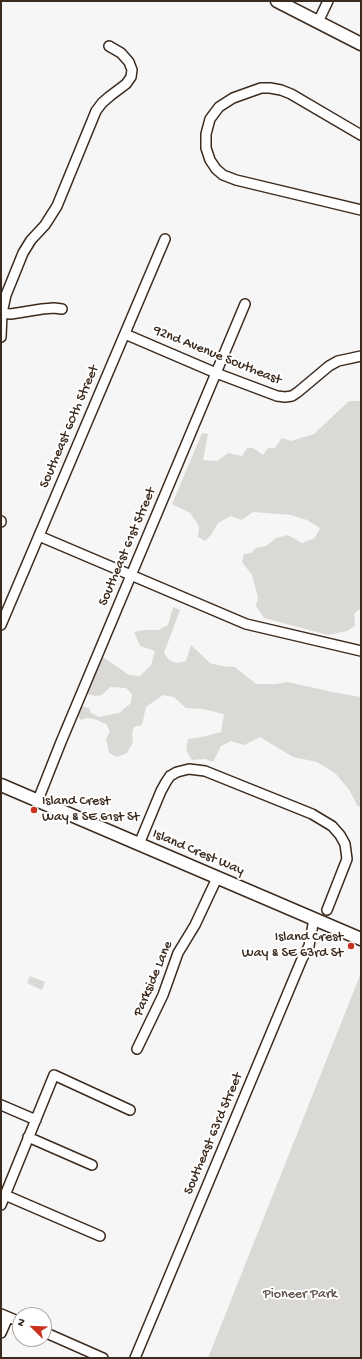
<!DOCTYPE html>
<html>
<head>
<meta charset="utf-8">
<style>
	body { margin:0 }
	#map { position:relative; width:362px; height:1359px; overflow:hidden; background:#f7f6f6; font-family:"Gochi Hand",sans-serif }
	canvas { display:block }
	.frame { position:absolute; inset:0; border:2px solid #3b2a1e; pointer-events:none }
	.north { position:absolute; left:12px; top:1307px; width:40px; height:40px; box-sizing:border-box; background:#fff; border:1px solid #b1aaa5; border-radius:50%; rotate:293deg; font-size:11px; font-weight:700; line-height:16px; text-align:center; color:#3b2a1e }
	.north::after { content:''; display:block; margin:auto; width:14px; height:18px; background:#c8321e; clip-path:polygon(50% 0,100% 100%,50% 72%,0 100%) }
</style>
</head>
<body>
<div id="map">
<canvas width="362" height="1359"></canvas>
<div class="frame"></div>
<div class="north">N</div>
</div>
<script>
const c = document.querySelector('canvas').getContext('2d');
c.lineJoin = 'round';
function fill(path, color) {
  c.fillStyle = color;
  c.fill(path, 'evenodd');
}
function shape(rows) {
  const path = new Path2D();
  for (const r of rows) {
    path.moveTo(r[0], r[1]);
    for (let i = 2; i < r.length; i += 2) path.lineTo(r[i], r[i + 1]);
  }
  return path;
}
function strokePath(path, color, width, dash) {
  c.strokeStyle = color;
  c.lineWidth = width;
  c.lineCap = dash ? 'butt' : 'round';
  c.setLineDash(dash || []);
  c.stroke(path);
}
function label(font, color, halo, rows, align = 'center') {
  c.font = font + ' "Gochi Hand",sans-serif';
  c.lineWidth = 4;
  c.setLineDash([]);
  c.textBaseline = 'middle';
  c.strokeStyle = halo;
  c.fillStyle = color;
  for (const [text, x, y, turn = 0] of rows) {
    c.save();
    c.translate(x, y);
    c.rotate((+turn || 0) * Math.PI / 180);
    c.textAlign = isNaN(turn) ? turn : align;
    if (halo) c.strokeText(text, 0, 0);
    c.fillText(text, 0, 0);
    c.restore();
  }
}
fill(shape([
	[361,400,361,608,354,614,355,626,347,631,328,635,264,618,256,606,258,597,252,575,242,562,244,554,251,553,256,548,266,546,276,538,288,535,302,543,315,538,320,528,307,520,291,515,253,512,242,520,231,516,218,523,211,535,205,541,198,537,199,526,190,513,172,504,202,433,208,434,203,460,217,461,228,453,242,456,247,448,253,448,263,455,268,448,275,448,282,438,291,441,314,434,349,401,360,401],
	[173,607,180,610,164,653,169,660,177,663,186,661,191,645,210,663,221,666,235,667,256,684,276,684,288,682,332,692,361,697,361,808,357,805,350,791,336,774,317,762,293,757,260,737,244,745,231,741,221,746,213,762,205,759,192,760,186,750,188,739,202,737,221,732,224,714,203,709,186,708,174,697,163,695,146,707,142,725,134,727,132,733,133,742,127,753,117,757,109,753,106,739,110,731,106,724,94,719,87,718,81,720,78,716,81,706,89,708,91,713,99,717,119,713,131,703,132,694,126,688,110,687,102,695,95,696,87,694,103,657,129,675,140,676,151,665,155,651,140,646,134,632,143,630,158,630,168,625],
	[361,973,361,1358,208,1358],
	[30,976,45,982,42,990,27,983]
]), '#dbd9d6');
const street = shape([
	[318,22,328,1],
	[361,135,291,94,281,90,270,88,261,88,233,98,219,107,210,119,206,134,206,148,210,160,216,169,223,175,236,180,361,210],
	[1,313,11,314,42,309,54,308,62,309],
	[125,334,216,373,277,396,285,397,292,396,298,392,329,366,338,361,361,356],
	[1,337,2,313,6,295,23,253,31,240,45,225,57,206,96,111,102,103,110,96,126,84,131,77,132,70,129,62,121,53,109,46],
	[1,521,1,522],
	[39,536,246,624,361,651],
	[1,625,165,239],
	[38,800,61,742,245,304],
	[139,844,161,791,166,782,170,776,177,772,189,769,205,771,312,814,332,826,340,835,345,844,347,859,327,910],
	[137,1049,163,995,178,953,195,925,217,878],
	[1,1105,36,1120],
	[28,1137,92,1165],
	[5,1195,100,1236],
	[1,1205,54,1075,130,1110],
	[1,1314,20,1322],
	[44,1332,103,1358],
	[1,1333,8,1317],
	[135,1358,302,959,309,946,314,919]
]);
const secondary = shape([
	[277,1,361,44],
	[1,785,361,939]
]);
strokePath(street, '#3b2a1e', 12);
strokePath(secondary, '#3b2a1e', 15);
strokePath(street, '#fff', 9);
strokePath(secondary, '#fff', 12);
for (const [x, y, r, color] of [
	[34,810,4,"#c8321e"],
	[351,946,4,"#c8321e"]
]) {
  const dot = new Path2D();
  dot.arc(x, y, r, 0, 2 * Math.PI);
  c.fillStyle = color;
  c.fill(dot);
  strokePath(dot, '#fff', 1.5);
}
label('14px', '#3b2a1e', '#fff', [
	["92nd Avenue Southeast",217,356,22],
	["Southeast 60th Street",70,427,-67],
	["Southeast 61st Street",128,547,-67],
	["Island Crest Way",198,853,23],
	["Parkside Lane",154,979,-67],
	["Southeast 63rd Street",214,1134,-67]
]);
label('14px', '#3b2a1e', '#fff', [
	["Island Crest",42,802],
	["Way & SE 61st St",42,818],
	["Island Crest",343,938,"right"],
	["Way & SE 63rd St",343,954,"right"]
], 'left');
label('14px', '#63564c', '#fff', [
	["Pioneer Park",300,1295]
]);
</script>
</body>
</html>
